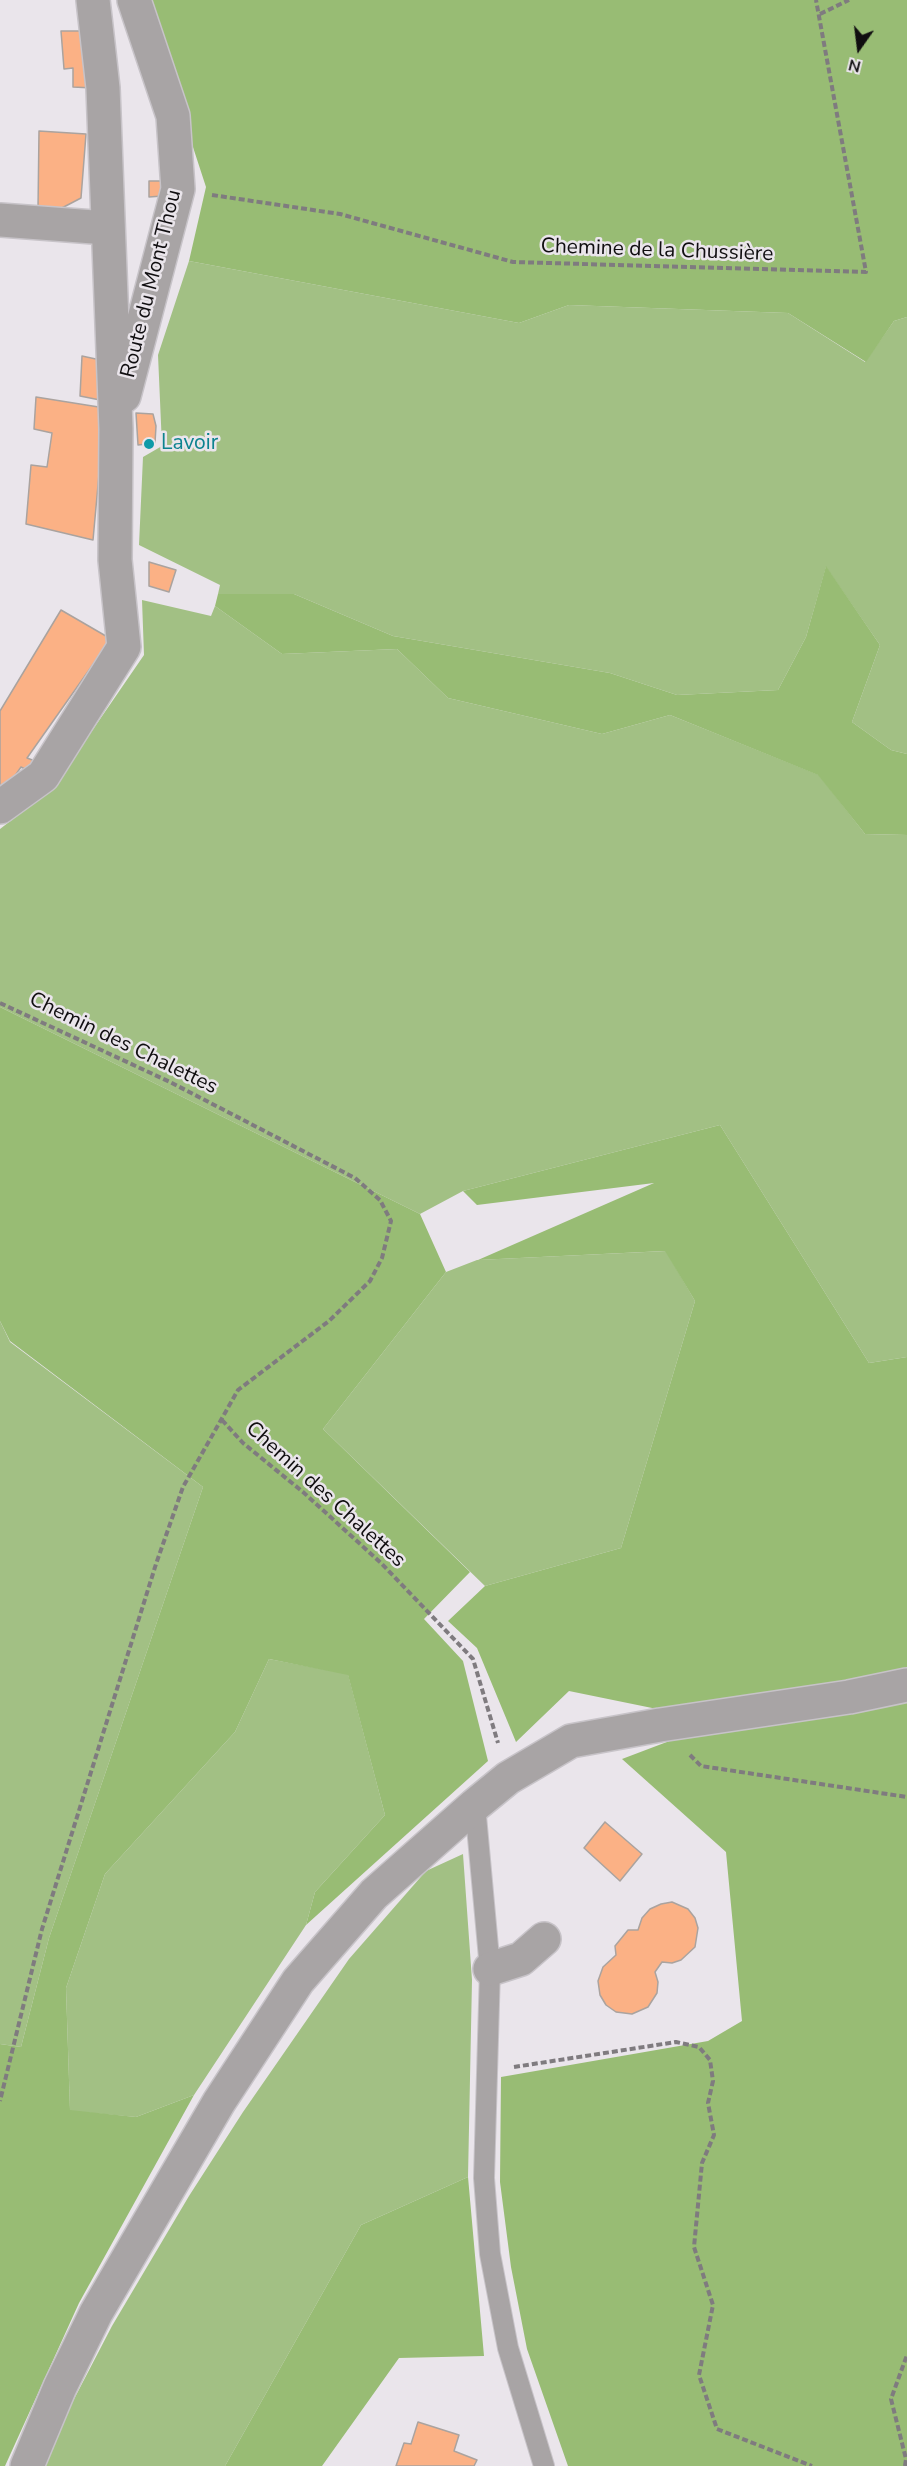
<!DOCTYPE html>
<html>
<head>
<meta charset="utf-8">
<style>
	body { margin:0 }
	#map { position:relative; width:907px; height:2466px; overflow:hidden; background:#eae5eb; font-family:"Nunito Sans",sans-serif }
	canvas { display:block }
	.north { position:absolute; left:829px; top:18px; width:60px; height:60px; -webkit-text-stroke:4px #eae5eb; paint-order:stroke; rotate:194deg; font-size:16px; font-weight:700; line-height:24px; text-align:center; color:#100e10 }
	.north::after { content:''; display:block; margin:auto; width:21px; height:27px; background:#100e10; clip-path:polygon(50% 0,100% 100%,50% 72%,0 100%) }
</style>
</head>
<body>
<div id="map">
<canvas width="907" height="2466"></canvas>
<div class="north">N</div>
</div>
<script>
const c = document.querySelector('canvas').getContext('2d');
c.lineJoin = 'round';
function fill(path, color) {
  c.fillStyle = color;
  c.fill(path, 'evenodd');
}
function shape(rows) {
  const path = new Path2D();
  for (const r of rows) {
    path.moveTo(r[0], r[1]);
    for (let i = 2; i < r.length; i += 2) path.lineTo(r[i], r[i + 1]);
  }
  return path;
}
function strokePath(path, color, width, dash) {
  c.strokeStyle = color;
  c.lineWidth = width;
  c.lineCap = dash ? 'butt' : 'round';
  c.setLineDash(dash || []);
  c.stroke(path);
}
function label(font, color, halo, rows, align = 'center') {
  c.font = font + ' "Nunito Sans",sans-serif';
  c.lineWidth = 5;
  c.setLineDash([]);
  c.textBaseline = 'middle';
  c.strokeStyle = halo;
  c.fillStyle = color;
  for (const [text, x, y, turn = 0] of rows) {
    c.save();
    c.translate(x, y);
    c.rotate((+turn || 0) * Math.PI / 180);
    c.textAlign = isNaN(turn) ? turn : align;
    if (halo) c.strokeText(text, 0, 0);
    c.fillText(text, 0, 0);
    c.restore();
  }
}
fill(shape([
	[189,261,519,323,569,305,788,313,865,362,894,321,907,317,907,754,891,750,852,722,880,645,826,567,806,637,778,690,677,695,610,673,393,636,294,594,218,594,220,585,139,545,143,457,162,446,158,355],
	[142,600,211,616,215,606,282,654,397,649,448,698,602,734,670,715,819,775,865,834,907,835,907,1357,869,1363,720,1125,463,1191,420,1214,0,1007,0,829,52,789,144,655],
	[666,1251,695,1301,621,1548,485,1586,323,1429,446,1272,477,1260],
	[0,1321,10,1342,203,1487,49,1938,21,2047,0,2044],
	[269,1659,348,1674,385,1815,315,1892,306,1925,194,2095,136,2117,70,2111,66,1988,105,1874,235,1732],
	[463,1854,472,1980,468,2177,361,2225,225,2466,44,2466,73,2401,112,2326,189,2196,243,2112,349,1959,426,1871]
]), '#a2c084');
fill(shape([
	[145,0,907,0,907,317,894,321,866,362,788,313,569,305,519,323,189,261,206,187],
	[826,566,880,645,852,722,891,750,907,754,907,835,865,834,818,775,670,715,602,734,448,698,397,649,282,654,215,606,218,594,294,594,393,636,610,673,677,695,778,690,806,637],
	[0,1007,420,1214,446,1272,323,1429,470,1572,424,1619,463,1661,488,1761,306,1925,315,1892,385,1815,348,1675,269,1659,235,1732,105,1874,66,1988,70,2110,136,2117,194,2095,79,2303,5,2466,0,2466,0,2044,21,2047,49,1938,203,1487,10,1341,0,1321],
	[720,1125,869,1363,907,1357,907,1673,657,1709,569,1691,516,1742,477,1648,448,1621,485,1586,621,1548,695,1301,665,1251,478,1260,654,1183,477,1205,463,1191],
	[907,1697,907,2466,568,2466,527,2349,511,2267,500,2182,501,2077,708,2041,742,2021,726,1852,622,1759,680,1737],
	[468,2177,484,2356,399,2358,322,2466,225,2466,361,2225]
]), '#98bc74');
const building = shape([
	[61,31,85,31,93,88,73,87,73,68,64,69,61,31],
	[39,131,86,134,81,198,58,210,38,209,39,131],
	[149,181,161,181,162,196,149,197,149,181],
	[82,356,105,361,105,401,80,396,82,356],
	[36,397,105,408,93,540,26,524,31,465,47,467,52,433,34,429,36,397],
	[136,413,153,414,156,426,155,443,138,445,136,413],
	[149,562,176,570,169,592,149,586,149,562],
	[61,610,111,639,27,758,35,761,29,771,21,767,6,789,0,785,0,711,61,610],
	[605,1822,642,1854,620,1881,584,1848,605,1822],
	[672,1902,688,1909,695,1918,698,1928,695,1947,681,1960,672,1963,662,1962,655,1972,658,1982,657,1993,648,2007,632,2014,616,2012,606,2005,600,1995,598,1981,603,1967,616,1955,615,1946,628,1930,638,1930,642,1918,650,1909,661,1904,672,1902],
	[418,2422,459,2435,454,2451,477,2460,474,2466,396,2466,404,2443,411,2444,418,2422]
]);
fill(building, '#fbb185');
strokePath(building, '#aaa39f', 1.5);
const lane = shape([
	[475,1805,490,1969,484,2178,490,2254,508,2348,544,2466]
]);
const street = shape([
	[0,220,107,228],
	[124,396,178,189,173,116,134,0],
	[0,807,43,776,124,647,115,560,116,429,103,88,93,0],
	[490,1969,521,1959,544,1939],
	[27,2466,60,2387,96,2313,219,2102,298,1981,374,1894,475,1805,508,1778,571,1741,660,1725,849,1697,907,1685]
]);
strokePath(lane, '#c7c3c8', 22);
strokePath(street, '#c7c3c8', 36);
strokePath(shape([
	[820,14,849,0],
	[212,195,340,214,513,262,866,272,816,0],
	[0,1003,170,1082,355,1178,380,1200,391,1221,382,1258,370,1281,329,1321,238,1390,183,1487,156,1564,42,1929,0,2101],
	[222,1420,243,1443,303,1492,381,1563,473,1659,498,1743],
	[690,1755,701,1766,907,1797],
	[514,2067,676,2042,699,2047,710,2060,713,2081,708,2103,714,2135,702,2163,694,2247,713,2305,699,2375,717,2429,812,2466],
	[905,2466,906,2459,891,2399,907,2355]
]), '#7f7b7f', 4, [6, 3]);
strokePath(lane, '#a8a4a5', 20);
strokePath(street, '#a8a4a5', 33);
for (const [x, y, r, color] of [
	[149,444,6,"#0f9aa8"]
]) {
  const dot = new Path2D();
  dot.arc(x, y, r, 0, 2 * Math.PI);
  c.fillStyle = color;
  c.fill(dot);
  strokePath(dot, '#eae5eb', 2);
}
label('21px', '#100e10', '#eae5eb', [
	["Chemine de la Chussière",657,251,2],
	["Route du Mont Thou",152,284,-76],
	["Chemin des Chalettes",123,1044,26],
	["Chemin des Chalettes",325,1495,42]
]);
label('21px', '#0d838f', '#eae5eb', [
	["Lavoir",161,444]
], 'left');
</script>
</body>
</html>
